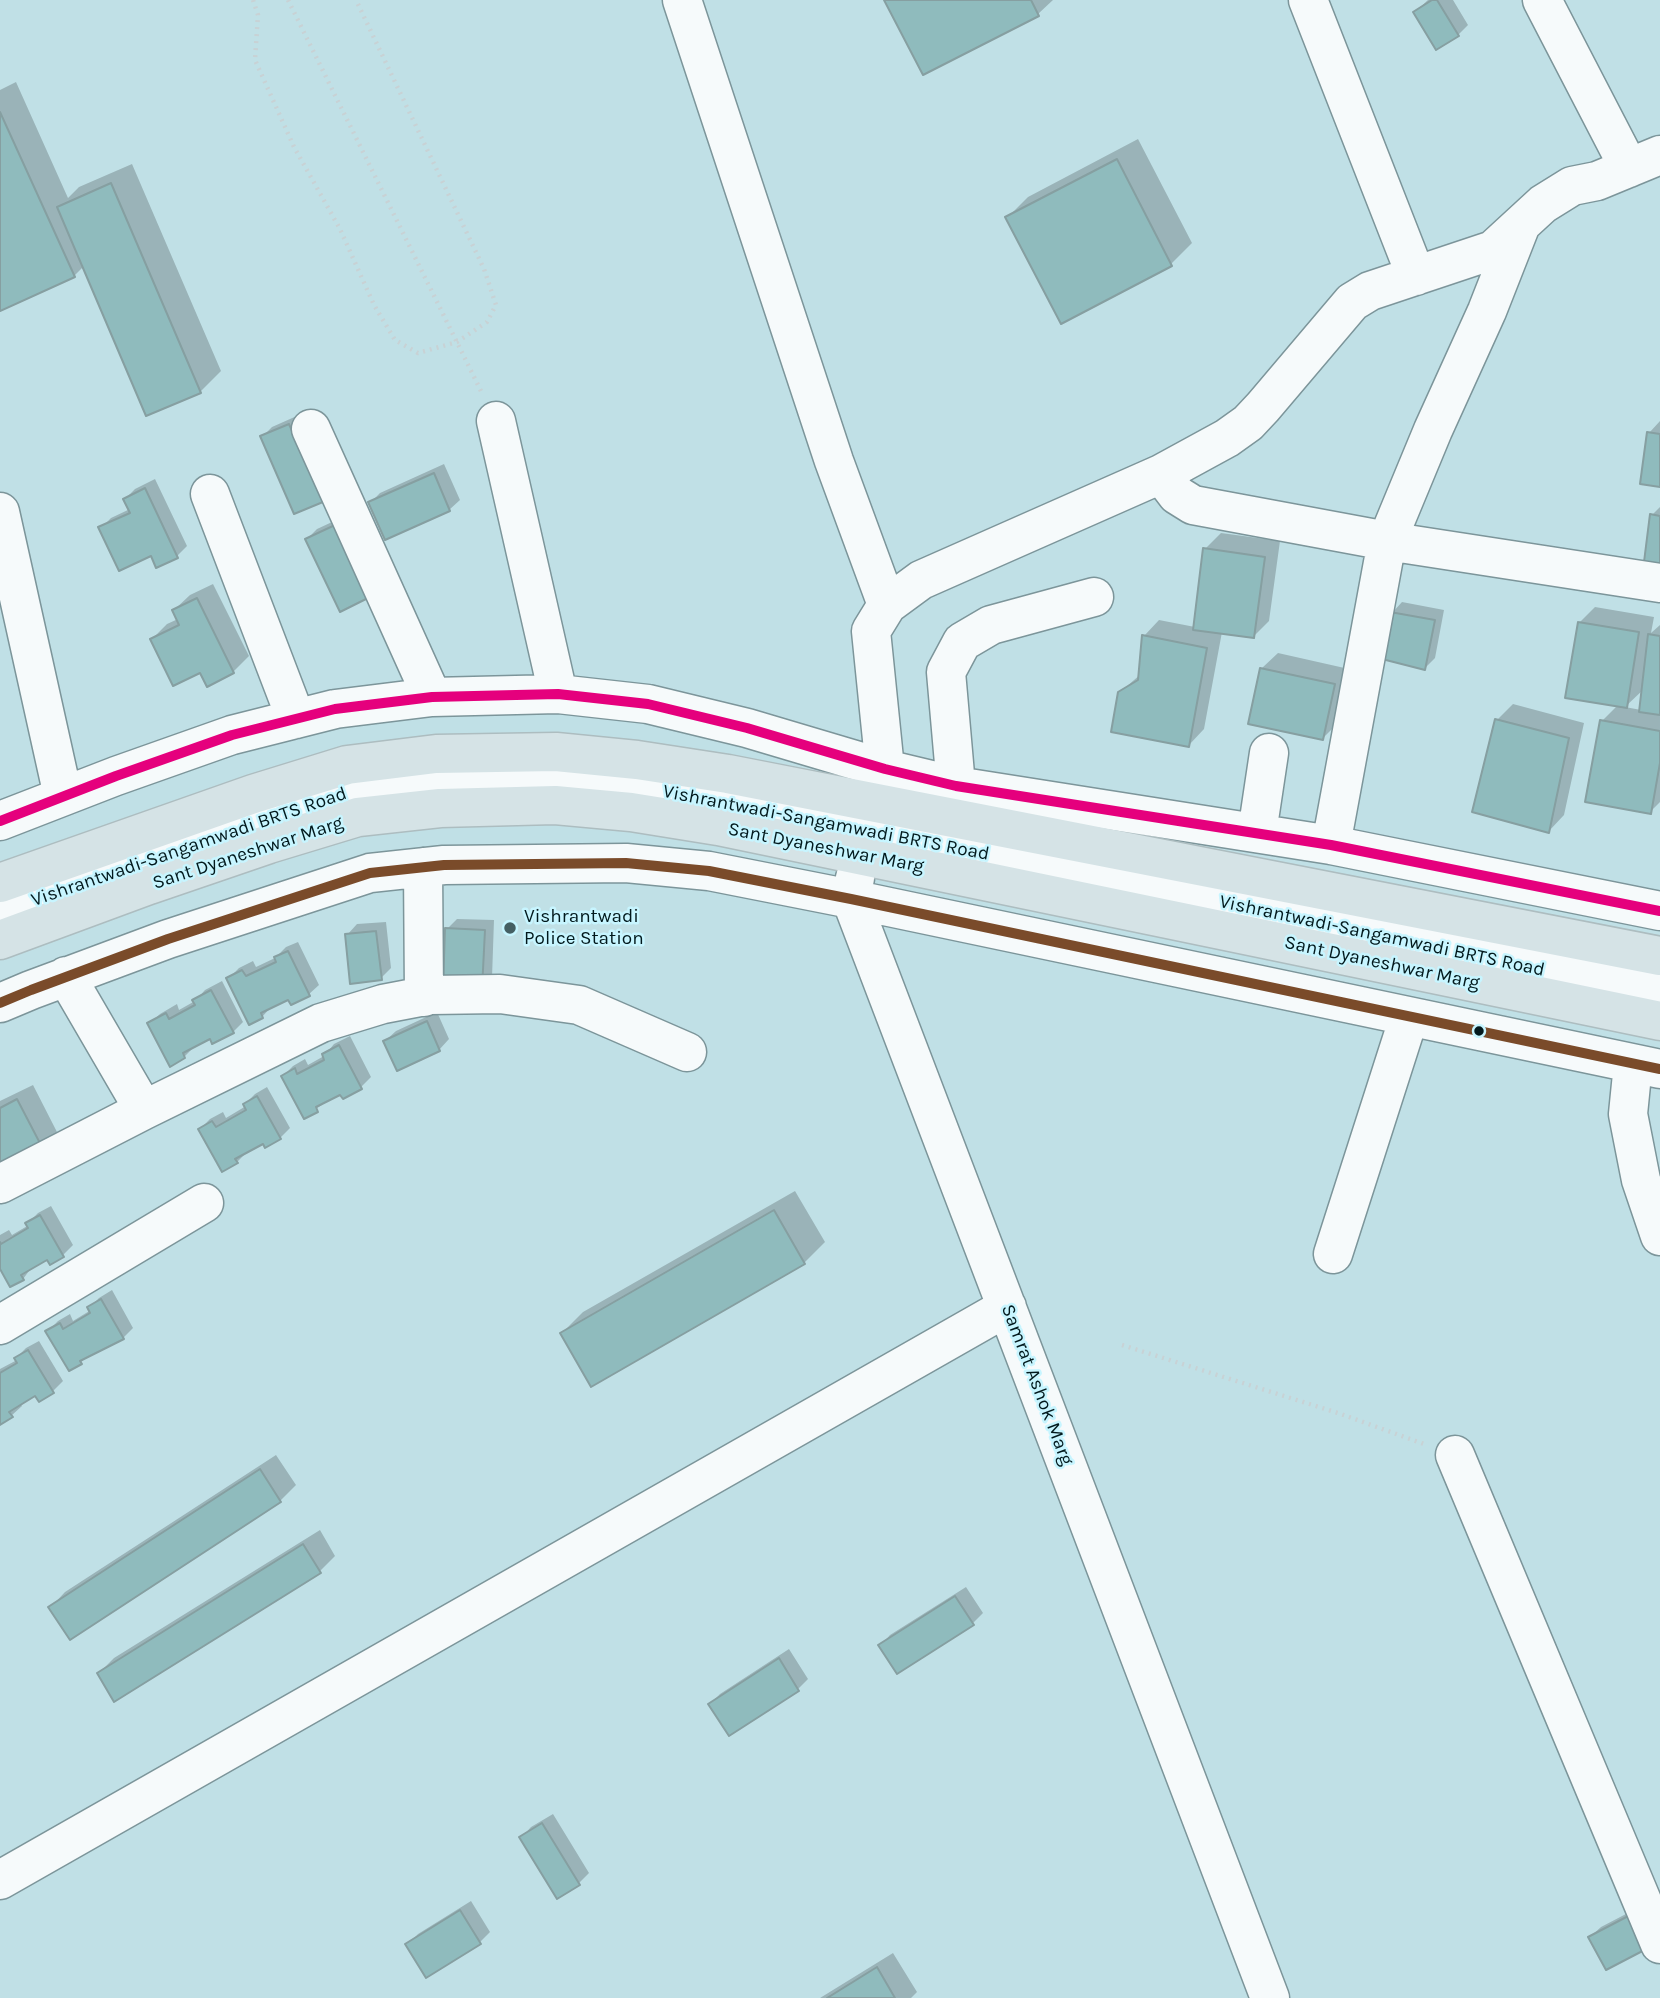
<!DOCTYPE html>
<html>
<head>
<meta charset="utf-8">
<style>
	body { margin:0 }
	canvas { display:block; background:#c0e0e6 }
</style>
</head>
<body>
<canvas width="1660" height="1998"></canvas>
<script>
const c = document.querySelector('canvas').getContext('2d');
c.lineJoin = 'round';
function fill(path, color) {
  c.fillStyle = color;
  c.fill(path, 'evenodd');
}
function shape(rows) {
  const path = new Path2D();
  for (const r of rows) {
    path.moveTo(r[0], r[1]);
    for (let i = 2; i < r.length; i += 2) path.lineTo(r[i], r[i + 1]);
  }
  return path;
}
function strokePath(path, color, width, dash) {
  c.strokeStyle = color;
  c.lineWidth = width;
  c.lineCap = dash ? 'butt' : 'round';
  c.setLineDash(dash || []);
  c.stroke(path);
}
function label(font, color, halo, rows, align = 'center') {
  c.font = font + ' Karla,sans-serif';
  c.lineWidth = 5;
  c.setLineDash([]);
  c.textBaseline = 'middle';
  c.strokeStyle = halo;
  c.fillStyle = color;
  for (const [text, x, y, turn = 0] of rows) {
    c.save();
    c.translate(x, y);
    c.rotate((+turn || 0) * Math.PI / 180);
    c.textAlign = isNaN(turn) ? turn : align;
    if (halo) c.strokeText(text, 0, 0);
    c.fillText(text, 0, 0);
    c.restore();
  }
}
fill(shape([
	[886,0,1053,0,1038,14,924,73],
	[1428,0,1453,0,1468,25,1458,35,1415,12],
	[16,82,68,198,79,187,132,164,221,371,200,392,147,414,84,266,74,276,0,309,0,90],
	[1138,139,1192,243,1171,264,1061,322,1007,218,1028,197],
	[299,415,295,512,262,437,272,427],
	[1660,421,1660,485,1649,433],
	[444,464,460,500,449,510,370,503,380,493],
	[155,479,187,546,177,556,152,554,101,528,111,518,130,509,125,499,135,489],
	[1660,507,1660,562,1652,515],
	[345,516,380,586,307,539,317,529],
	[1221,533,1280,541,1269,621,1253,637,1222,632,1204,729,1189,745,1119,693,1141,674,1144,636,1159,620,1195,627,1205,549],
	[213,584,249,656,233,672,201,671,152,639,167,624,178,619,174,610,190,595],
	[1402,602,1444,610,1435,658,1425,668,1392,613],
	[1595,607,1654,617,1651,633,1660,625,1660,802,1650,812,1602,721,1618,705,1579,623],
	[1644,689,1641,710,1625,707],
	[1278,653,1349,669,1338,723,1323,738,1250,722,1262,668],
	[1513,704,1584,723,1564,815,1549,831,1497,720],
	[457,919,494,920,492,978,481,988,447,929],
	[386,922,391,968,381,978,347,935,357,924],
	[298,942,319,985,308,995,289,998,272,1006,262,1017,229,978,239,968,253,961,256,967,275,958,286,947],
	[222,981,243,1022,233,1032,211,1037,194,1047,184,1057,149,1024,160,1014,177,1004,179,1010,195,1001,205,990],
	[437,1012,449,1039,439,1050,385,1041,396,1031],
	[350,1036,371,1077,361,1087,343,1096,341,1092,304,1117,283,1076,293,1066,305,1059,308,1065,324,1056,334,1044],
	[33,1085,57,1132,41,1148,0,1168,0,1101],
	[267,1087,290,1128,280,1138,263,1142,247,1152,237,1162,200,1129,210,1119,223,1112,226,1118,246,1106,245,1104,255,1094],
	[795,1191,825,1242,804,1263,591,1385,562,1333,583,1312],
	[51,1206,73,1245,63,1255,51,1262,48,1258,32,1267,23,1279,0,1266,0,1235,9,1230,12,1235,29,1225,28,1223,38,1213],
	[112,1290,133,1328,123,1338,88,1355,81,1362,48,1331,58,1321,70,1314,73,1321,91,1310,89,1308,99,1298],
	[39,1341,63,1381,53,1391,36,1394,20,1403,22,1406,11,1416,0,1423,0,1369,17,1360,16,1358,26,1348],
	[276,1455,296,1485,280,1501,70,1638,50,1608,65,1592],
	[320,1530,335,1556,320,1571,99,1673,114,1658],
	[966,1587,983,1613,973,1623,897,1672,880,1646,890,1635],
	[789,1649,808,1679,798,1689,729,1734,710,1704,720,1694],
	[553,1814,589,1873,579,1883,557,1897,521,1838,531,1827],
	[471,1901,490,1932,480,1942,427,1975,408,1944,418,1934],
	[1647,1903,1660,1927,1590,1937,1601,1927],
	[893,1953,917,1992,911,1998,820,1998]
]), '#0003');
const building = shape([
	[884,0,1031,0,1039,16,923,75,884,0],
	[1432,0,1437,0,1459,36,1436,50,1413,12,1432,0],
	[0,112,75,277,0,311,0,112],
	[1117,159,1172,266,1061,324,1005,217,1117,159],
	[111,183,201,393,146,416,57,207,111,183],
	[289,424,323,502,294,514,260,436,289,424],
	[1647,432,1660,434,1660,487,1640,484,1647,432],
	[434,473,450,511,385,540,368,502,434,473],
	[145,488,178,558,156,568,151,556,119,571,98,527,130,513,123,499,145,488],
	[1650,514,1660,516,1660,564,1644,562,1650,514],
	[335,525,370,597,340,612,305,539,335,525],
	[1203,548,1265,557,1254,638,1193,630,1203,548],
	[197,598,234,673,207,687,200,673,173,686,150,639,179,625,172,610,197,598],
	[1390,612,1435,620,1425,670,1378,658,1390,612],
	[1578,622,1639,632,1627,708,1565,698,1578,622],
	[1648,634,1660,636,1660,715,1639,712,1648,634],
	[1142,635,1207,648,1189,747,1111,732,1118,692,1138,680,1142,635],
	[1260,668,1335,684,1323,740,1248,724,1260,668],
	[1495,719,1569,738,1549,833,1472,812,1495,719],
	[1600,720,1660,731,1660,763,1651,814,1585,802,1600,720],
	[445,928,485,930,482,990,443,988,445,928],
	[376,931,382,980,350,984,345,934,376,931],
	[288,951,310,996,291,1005,288,1000,261,1013,263,1018,249,1025,226,978,242,970,246,976,276,962,274,957,288,951],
	[211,990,234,1033,212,1044,210,1039,183,1053,185,1058,170,1067,147,1023,166,1013,169,1019,195,1005,192,1000,211,990],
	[427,1021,440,1051,397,1071,383,1041,427,1021],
	[339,1045,362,1089,343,1099,340,1095,316,1107,318,1112,304,1119,281,1076,295,1068,297,1074,324,1060,322,1054,339,1045],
	[257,1096,281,1139,265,1148,263,1144,235,1159,238,1163,222,1172,198,1129,212,1121,216,1127,246,1110,243,1104,257,1096],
	[17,1099,43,1149,0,1170,0,1108,17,1099],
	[774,1210,805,1264,591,1387,560,1333,774,1210],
	[40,1215,64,1257,50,1265,47,1260,21,1275,24,1280,10,1287,0,1269,0,1242,1,1244,28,1228,25,1223,40,1215],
	[101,1299,124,1339,80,1361,82,1364,69,1371,45,1331,60,1323,63,1329,90,1313,87,1307,101,1299],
	[28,1350,54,1393,39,1402,35,1396,9,1412,13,1417,0,1425,0,1373,17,1363,14,1358,28,1350],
	[260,1469,281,1502,70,1640,48,1607,260,1469],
	[303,1544,321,1573,114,1702,97,1673,303,1544],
	[955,1596,974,1625,897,1674,878,1645,955,1596],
	[779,1658,799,1691,729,1736,708,1704,779,1658],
	[542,1823,580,1885,557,1899,519,1837,542,1823],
	[460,1910,481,1944,426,1978,405,1944,460,1910],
	[1636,1912,1654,1945,1606,1970,1588,1937,1636,1912],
	[877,1967,895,1998,827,1998,877,1967]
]);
fill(building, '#8fbbbd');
strokePath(building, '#869fa1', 2);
const minor = shape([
	[682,0,834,461,887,605],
	[1308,0,1416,276],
	[1542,0,1629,168],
	[496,421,558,694],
	[311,429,432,697],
	[1161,474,1177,495,1193,505,1387,541,1660,583],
	[210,494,296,719],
	[0,512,63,796],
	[885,769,871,631,887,605,921,580,1161,474,1227,438,1248,423,1263,407,1352,302,1370,291,1493,250,1543,204,1572,186,1597,181,1660,155],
	[956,786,946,672,962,642,991,625,1094,597],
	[0,821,116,776,232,735,335,709,432,697,558,694,648,704,747,728,885,769,956,786,1331,845,1660,911],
	[1257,833,1269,753],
	[1331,845,1387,541,1433,430,1487,311,1520,227],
	[423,867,424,997],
	[855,878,851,899,1270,1998],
	[0,912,140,860,353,791,438,781,555,778,634,786,723,800,864,828,1660,994],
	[66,976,144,1110],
	[0,1003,31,990,168,939,370,873,444,865,626,863,709,871,851,899,1660,1069],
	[1633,1064,1628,1114,1641,1180,1660,1236],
	[0,1184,144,1110,321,1023,383,1004,430,995,500,994,579,1005,687,1052],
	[1333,1254,1409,1017],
	[0,1325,204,1203],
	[1455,1455,1660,1944],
	[0,1880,1007,1307]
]);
const major = shape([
	[0,883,253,794,347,765,436,754,556,752,637,760,728,774,1660,956],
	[0,940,149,885,269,844,358,817,440,808,555,805,631,812,718,826,1660,1021]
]);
strokePath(minor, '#7c959a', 41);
strokePath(major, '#adbdc0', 41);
strokePath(shape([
	[253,0,258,15,255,60,294,147,340,229,374,305,395,340,418,353,457,342,487,322,496,305,484,269,356,0],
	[288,0,481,391],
	[1122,1345,1338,1413,1424,1444]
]), '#c8d2d5', 4.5, [2, 5]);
strokePath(minor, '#f6fafb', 38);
strokePath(major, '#d5e3e6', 38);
strokePath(shape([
	[0,821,116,776,232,735,335,709,432,697,558,694,648,704,747,728,885,769,956,786,1331,845,1660,911]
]), '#e5007d', 10);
strokePath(shape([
	[0,1003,31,990,168,939,370,873,444,865,626,863,709,871,851,899,1660,1069]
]), '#7a4b2a', 10);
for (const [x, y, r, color] of [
	[510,928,7,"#445f63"],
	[1479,1031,6,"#02191d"]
]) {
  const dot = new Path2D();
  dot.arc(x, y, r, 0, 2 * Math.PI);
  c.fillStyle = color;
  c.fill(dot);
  strokePath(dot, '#c7f5ff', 2.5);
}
label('19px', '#02191d', '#c7f5ff', [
	["Vishrantwadi-Sangamwadi BRTS Road",826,823,11],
	["Vishrantwadi-Sangamwadi BRTS Road",189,847,-19],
	["Sant Dyaneshwar Marg",826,848,11],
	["Sant Dyaneshwar Marg",248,853,-18],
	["Vishrantwadi-Sangamwadi BRTS Road",1382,936,12],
	["Sant Dyaneshwar Marg",1382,963,12],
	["Samrat Ashok Marg",1037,1385,69]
]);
label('19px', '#02191d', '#c7f5ff', [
	["Vishrantwadi",524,917],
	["Police Station",524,939]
], 'left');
</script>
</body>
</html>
